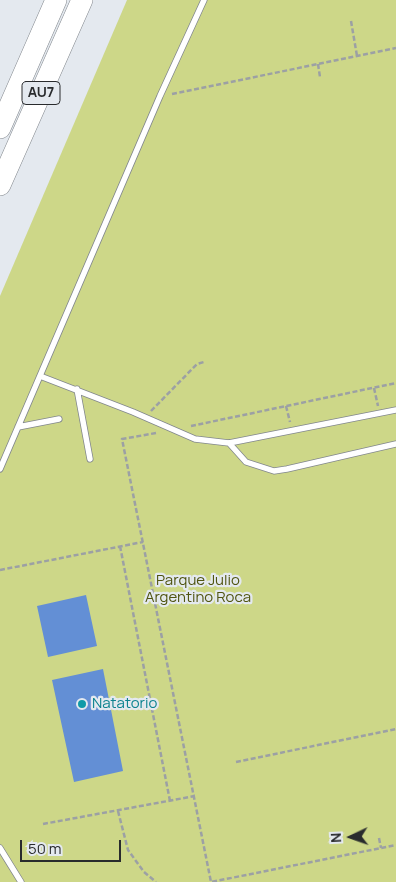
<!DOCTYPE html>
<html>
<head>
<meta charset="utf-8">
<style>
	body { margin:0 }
	#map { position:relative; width:396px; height:882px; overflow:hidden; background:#e4e9ef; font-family:Manrope,sans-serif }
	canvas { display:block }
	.north { position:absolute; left:326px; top:812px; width:50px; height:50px; -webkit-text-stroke:4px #e4e9ef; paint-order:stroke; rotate:267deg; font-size:14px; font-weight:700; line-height:20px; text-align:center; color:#292b2d }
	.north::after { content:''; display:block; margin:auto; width:18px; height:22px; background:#292b2d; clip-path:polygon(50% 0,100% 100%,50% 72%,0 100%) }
	.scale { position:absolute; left:20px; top:840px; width:101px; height:22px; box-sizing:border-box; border:2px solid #292b2d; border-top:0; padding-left:6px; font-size:15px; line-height:18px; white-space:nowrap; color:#292b2d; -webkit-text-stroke:4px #e4e9ef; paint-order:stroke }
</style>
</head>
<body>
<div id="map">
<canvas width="396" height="882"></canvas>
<div class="north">N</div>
<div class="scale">50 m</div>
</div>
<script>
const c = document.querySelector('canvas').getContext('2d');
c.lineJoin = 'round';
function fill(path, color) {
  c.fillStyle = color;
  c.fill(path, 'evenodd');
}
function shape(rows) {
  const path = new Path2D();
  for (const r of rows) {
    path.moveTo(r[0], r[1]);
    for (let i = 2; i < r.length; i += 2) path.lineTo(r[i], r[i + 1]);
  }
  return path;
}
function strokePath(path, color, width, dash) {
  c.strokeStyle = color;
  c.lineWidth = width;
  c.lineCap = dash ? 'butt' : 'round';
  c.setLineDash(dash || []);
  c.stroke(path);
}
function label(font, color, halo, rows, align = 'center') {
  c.font = font + ' Manrope,sans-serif';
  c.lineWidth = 4.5;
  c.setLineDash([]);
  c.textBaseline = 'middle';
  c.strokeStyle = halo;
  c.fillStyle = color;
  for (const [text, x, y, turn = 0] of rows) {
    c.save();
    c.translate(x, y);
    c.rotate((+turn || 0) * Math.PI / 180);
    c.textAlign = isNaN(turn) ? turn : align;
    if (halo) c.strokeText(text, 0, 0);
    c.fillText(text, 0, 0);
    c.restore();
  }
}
fill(shape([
	[127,0,396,0,396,882,0,882,0,296]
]), '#cdd788');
fill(shape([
	[86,595,97,646,48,657,37,606],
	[103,669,123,771,74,782,52,680]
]), '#638fd5');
const service = shape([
	[40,376,133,412,195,439,229,443,396,410],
	[77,389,90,459],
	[18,427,59,419],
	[229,443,246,462,274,471,287,469,396,444],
	[0,469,160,96,204,0],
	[0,848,21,882]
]);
const motorway = shape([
	[0,128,56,0],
	[0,185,82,0]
]);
strokePath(service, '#82878d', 7);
strokePath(motorway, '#82878d', 22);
strokePath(shape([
	[351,21,357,56],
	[318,64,320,77],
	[172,94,396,48],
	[374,388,378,406],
	[286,406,290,422],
	[151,411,197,364,204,362],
	[191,426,396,383],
	[156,433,122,439,211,882,396,845],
	[120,546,170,801],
	[0,570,143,542],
	[236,762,396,729],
	[118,811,128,850,144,872,156,882],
	[43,824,195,796],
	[379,838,381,848]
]), '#9ca0a4', 2.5, [5, 2.5]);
strokePath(service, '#fff', 5.5);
strokePath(motorway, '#fff', 21);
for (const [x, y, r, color] of [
	[82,704,5,"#0f9aa8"]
]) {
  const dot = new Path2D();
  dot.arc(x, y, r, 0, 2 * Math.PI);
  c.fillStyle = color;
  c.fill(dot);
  strokePath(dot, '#e4e9ef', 2);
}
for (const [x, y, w] of [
	[41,93,38]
]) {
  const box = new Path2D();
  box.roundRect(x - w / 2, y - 11.5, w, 23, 4);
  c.fillStyle = '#e4e9ef';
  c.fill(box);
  strokePath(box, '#292b2d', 1);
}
label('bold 14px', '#292b2d', null, [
	["AU7",41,93]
]);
label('15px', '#505511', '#e4e9ef', [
	["Parque Julio",198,581],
	["Argentino Roca",198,598]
]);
label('15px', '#0d838f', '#e4e9ef', [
	["Natatorio",92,704]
], 'left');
</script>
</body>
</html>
